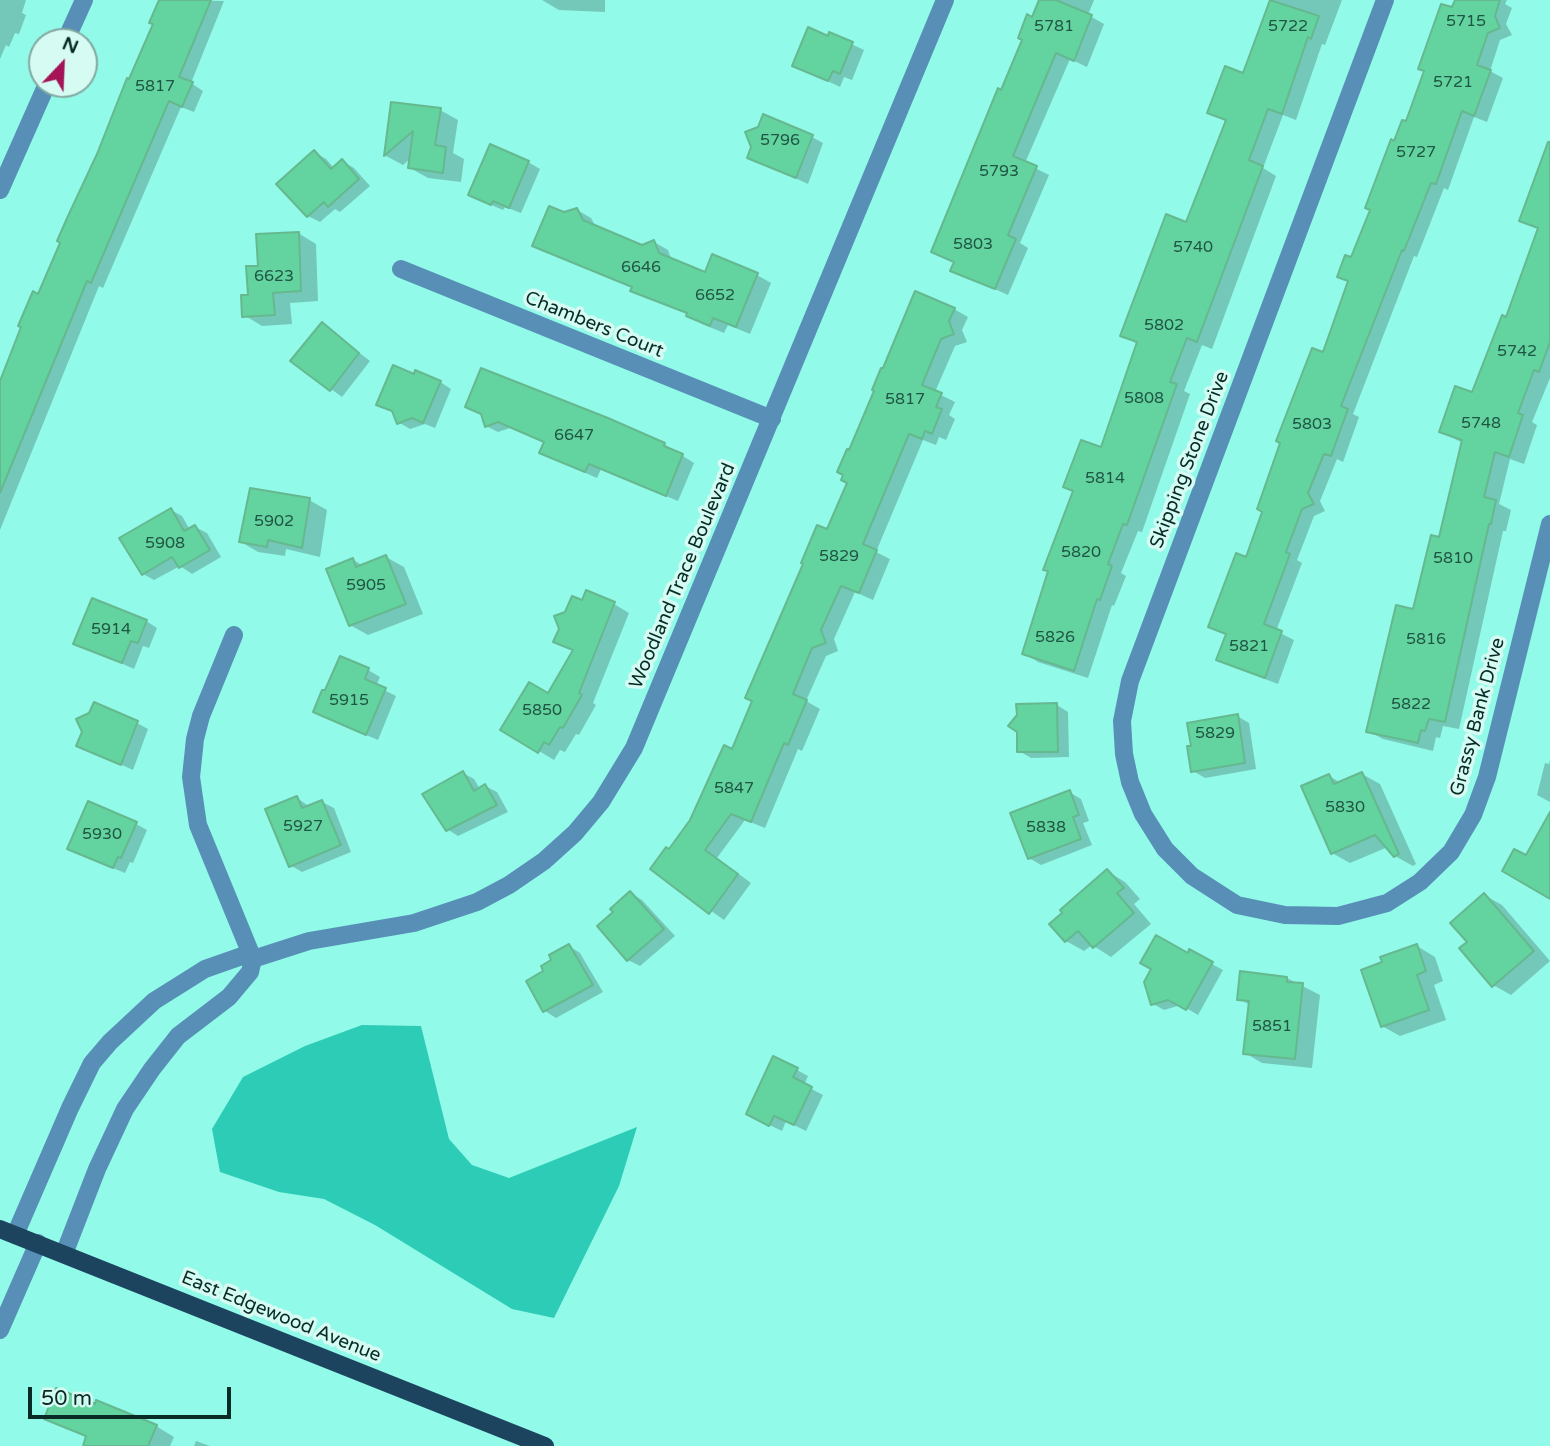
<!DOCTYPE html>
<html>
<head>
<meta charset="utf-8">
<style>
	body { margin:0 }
	#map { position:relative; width:1550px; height:1446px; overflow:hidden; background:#92fae8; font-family:"Varela Round",sans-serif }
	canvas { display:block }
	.north { position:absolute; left:28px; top:28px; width:70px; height:70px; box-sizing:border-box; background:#d5fbf3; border:2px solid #83a8a1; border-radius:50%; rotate:23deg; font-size:19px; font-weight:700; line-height:28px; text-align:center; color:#082b26 }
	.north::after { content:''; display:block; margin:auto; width:24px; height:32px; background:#a51456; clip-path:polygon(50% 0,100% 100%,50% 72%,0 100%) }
	.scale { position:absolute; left:28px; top:1387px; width:203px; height:32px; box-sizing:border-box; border:4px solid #082b26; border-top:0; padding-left:9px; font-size:21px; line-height:24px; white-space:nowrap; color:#082b26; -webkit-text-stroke:5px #d5fbf3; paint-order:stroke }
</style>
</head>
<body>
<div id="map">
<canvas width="1550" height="1446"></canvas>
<div class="north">N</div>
<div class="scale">50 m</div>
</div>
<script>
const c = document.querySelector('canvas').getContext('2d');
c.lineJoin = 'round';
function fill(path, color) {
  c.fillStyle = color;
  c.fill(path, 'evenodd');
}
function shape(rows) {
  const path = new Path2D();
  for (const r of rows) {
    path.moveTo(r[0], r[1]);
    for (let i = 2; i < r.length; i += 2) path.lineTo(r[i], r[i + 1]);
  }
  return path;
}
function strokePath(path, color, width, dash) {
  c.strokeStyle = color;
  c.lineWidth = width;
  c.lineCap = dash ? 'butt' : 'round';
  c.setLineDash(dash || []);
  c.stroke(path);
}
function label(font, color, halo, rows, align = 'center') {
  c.font = font + ' "Varela Round",sans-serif';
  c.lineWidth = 7;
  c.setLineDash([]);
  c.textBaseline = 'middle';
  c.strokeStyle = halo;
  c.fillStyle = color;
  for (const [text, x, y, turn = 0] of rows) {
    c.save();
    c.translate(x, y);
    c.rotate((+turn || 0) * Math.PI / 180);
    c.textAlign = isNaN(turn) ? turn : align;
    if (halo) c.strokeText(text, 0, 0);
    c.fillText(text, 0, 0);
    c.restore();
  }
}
fill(shape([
	[362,1025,421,1026,449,1139,472,1165,509,1178,637,1127,619,1186,554,1318,512,1309,375,1225,324,1199,279,1192,220,1172,212,1129,243,1077,305,1046]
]), '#2dccb7');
fill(shape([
	[0,0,26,0,22,13,26,15,19,34,15,33,9,47,6,45,0,59],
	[161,0,224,1,191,83,203,91,194,112,181,107,103,288,99,286,0,530,0,385,155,24],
	[542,0,605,0,605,12,559,10],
	[1041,0,1094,0,1088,15,1104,24,1087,67,1070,59,1025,163,1049,175,1020,243,1028,248,1008,295,953,270,956,263,933,251],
	[1272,0,1342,0,1325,45,1322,44,1296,120,1283,115,1263,168,1276,176,1212,349,1202,345,1184,391,1190,394,1142,532,1138,531,1121,573,1126,576,1114,606,1112,605,1088,678,1038,662,1024,653,1074,492,1065,487,1102,449,1138,344,1122,335,1187,224,1227,122,1210,113,1244,75],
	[1457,0,1507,0,1505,4,1512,8,1506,24,1512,35,1500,40,1490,71,1503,78,1487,122,1474,117,1448,190,1444,188,1417,257,1414,256,1353,414,1359,417,1343,462,1337,459,1320,501,1325,511,1314,516,1297,560,1302,563,1276,631,1294,640,1278,684,1230,666,1218,659,1227,635,1210,627,1247,559,1349,282,1339,276,1352,260,1395,143,1407,124],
	[830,34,864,50,852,80,844,77,840,87,794,65,829,38],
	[393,104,440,110,458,120,453,153,464,159,461,182,428,178,410,168,411,158,403,165,386,156],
	[812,137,823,143,808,184,749,157],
	[314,152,326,159,334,168,342,161,354,168,370,186,340,212,335,209,320,222,308,216],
	[528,162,540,169,521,213,505,207,503,210,482,201],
	[1550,182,1550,378,1532,422,1537,425,1524,464,1510,459,1499,504,1511,510,1506,531,1503,531,1459,729,1443,726,1440,738,1436,737,1433,751,1383,739,1368,731,1440,539,1463,443,1441,432,1473,394,1507,319,1540,230,1521,220],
	[577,210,591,218,596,227,642,247,654,242,668,250,672,261,705,275,757,275,771,283,750,334,728,325,724,333,702,324,689,314,646,298,632,290,633,288,549,253,535,245,564,214],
	[298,233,316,244,318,301,290,303,292,324,262,326,244,315,260,267],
	[954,309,968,317,962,330,967,342,955,346,935,392,955,402,949,415,955,419,946,440,939,437,936,445,923,440,876,552,890,559,873,600,855,592,834,639,838,651,826,656,806,701,820,709,802,751,798,749,765,828,745,820,717,858,751,883,724,920,652,869,670,851,691,821,733,751,828,531],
	[322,324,370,361,342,397,292,360],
	[415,376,440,382,451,389,435,428,425,424,410,429,398,422,395,412,379,404],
	[467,406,664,444,694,463,678,501,601,469,597,478,553,459,541,453,546,443,510,428,498,432,486,426,483,415],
	[309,500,327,510,320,557,286,549,285,556,258,552,241,542],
	[171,510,182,516,190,530,195,527,207,533,221,557,192,574,180,566,154,580,143,574],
	[386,557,404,567,423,614,368,635,350,625,352,559,363,566],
	[583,602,614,604,629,613,593,703,596,705,579,735,576,734,565,752,560,750,554,760,503,729,548,695,574,651,555,641,566,613],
	[146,621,157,628,149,648,143,646,134,669,76,643],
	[368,670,380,677,376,686,396,696,378,740,326,718],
	[1057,705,1068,712,1069,757,1031,758,1019,751,1018,716],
	[1237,716,1249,723,1256,769,1205,778,1193,771],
	[137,723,148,729,133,770,78,745],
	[1550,760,1550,802,1537,795,1545,763,1549,764],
	[463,773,474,779,480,789,485,786,497,792,508,812,458,836,447,829],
	[1362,774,1380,784,1416,864,1413,866,1395,856,1388,847,1350,863,1332,853,1329,776,1341,783],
	[1069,792,1081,799,1089,821,1083,823,1092,845,1041,865,1029,858],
	[297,798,310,807,322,802,334,808,351,852,302,872,290,865],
	[136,824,147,830,133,863,130,862,125,873,81,855],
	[1107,871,1125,882,1140,899,1134,904,1151,924,1111,957,1092,945,1084,951,1066,941],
	[631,893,642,900,675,936,640,966,628,960],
	[1484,895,1502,905,1550,961,1511,995,1493,985,1469,942],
	[569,946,580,953,603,992,556,1018,545,1011,546,972],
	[1417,946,1435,957,1443,981,1434,985,1446,1020,1400,1036,1382,1026],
	[1190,952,1223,970,1198,1015,1181,1005,1164,1010,1153,1004],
	[1287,978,1320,995,1312,1068,1262,1063,1245,1053,1250,1005,1239,999],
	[797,1070,808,1076,804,1085,823,1095,806,1131,786,1121,782,1131,759,1120],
	[46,1419,156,1426,174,1437,170,1446,85,1446,88,1438],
	[196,1441,210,1446,194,1446]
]), '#0003');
const building = shape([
	[159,0,211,0,179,77,193,82,182,107,169,101,91,283,87,281,0,493,0,381,21,327,18,326,33,291,38,294,60,243,57,241,68,216,97,154,127,78,129,79,153,24,149,23,159,0],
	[1039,0,1056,0,1092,15,1074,61,1056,53,1013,156,1037,166,1008,235,1016,239,995,289,950,271,954,262,931,252,998,88,1001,90,1022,40,1018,38,1027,14,1032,17,1039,0],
	[1270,0,1319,16,1311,39,1308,37,1282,114,1268,109,1249,160,1263,166,1197,342,1187,338,1170,382,1177,384,1127,525,1123,524,1108,564,1112,566,1100,600,1097,599,1074,671,1022,654,1048,571,1043,570,1073,491,1063,487,1081,440,1101,447,1137,342,1120,336,1166,214,1186,222,1226,120,1207,113,1225,66,1243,73,1270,0],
	[1455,0,1500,0,1495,16,1500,28,1488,33,1477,65,1491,70,1474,116,1462,111,1436,184,1431,183,1404,251,1402,250,1341,406,1348,409,1331,456,1324,454,1308,493,1314,504,1302,509,1286,552,1290,554,1264,624,1282,631,1265,678,1216,660,1226,634,1208,627,1236,553,1246,557,1262,512,1257,509,1280,443,1276,441,1312,348,1323,352,1348,281,1337,277,1345,255,1351,257,1370,210,1365,208,1391,139,1394,141,1402,120,1406,121,1424,71,1418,69,1441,4,1452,7,1455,0],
	[808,27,828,36,829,32,853,42,840,74,833,71,828,81,792,66,808,27],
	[391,102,441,108,435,145,446,147,443,173,408,168,413,131,384,156,391,102],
	[763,114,813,135,796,178,747,158,751,147,745,132,758,127,763,114],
	[1548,142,1550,142,1550,342,1539,372,1534,370,1518,413,1523,415,1509,457,1495,452,1484,497,1496,500,1491,524,1489,524,1445,722,1429,719,1425,731,1421,730,1418,743,1366,732,1396,605,1413,609,1431,535,1439,537,1462,440,1439,432,1455,386,1472,392,1502,315,1506,317,1538,228,1519,221,1548,142],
	[490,144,529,161,509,208,493,201,491,205,468,195,490,144],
	[314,150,331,169,342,159,359,179,328,207,324,202,307,217,276,184,314,150],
	[549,206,564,212,577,208,583,220,642,245,654,240,659,253,705,272,712,254,758,273,736,327,713,318,710,326,686,316,687,313,630,291,632,287,532,246,549,206],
	[299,232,301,291,273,293,275,315,242,317,241,295,248,295,246,266,258,266,256,234,299,232],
	[915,291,955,308,949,321,954,334,941,339,922,385,942,393,936,407,942,409,932,434,925,431,922,439,909,434,863,544,877,550,859,593,841,586,821,630,826,643,812,648,793,694,807,700,788,745,784,743,751,822,731,814,705,850,738,874,709,914,650,869,666,847,669,849,690,820,724,745,732,749,752,701,745,698,803,564,801,563,817,525,827,529,847,483,841,480,843,475,837,472,847,449,849,450,874,391,872,390,881,368,883,368,915,291],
	[322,322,359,353,330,391,290,361,322,322],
	[393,365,414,374,415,370,441,381,423,423,412,418,397,424,392,411,376,405,393,365],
	[481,368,608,418,665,443,664,446,683,454,666,496,589,464,585,472,539,453,544,442,498,422,485,427,481,414,465,407,481,368],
	[250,488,310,498,302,548,268,540,267,547,239,542,250,488],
	[171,508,184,531,195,525,210,550,179,568,172,557,142,575,119,538,171,508],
	[386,555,406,604,349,626,326,569,353,558,356,567,386,555],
	[586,590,615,602,579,693,582,695,563,728,560,727,549,745,544,742,538,753,500,730,529,682,548,693,573,650,553,642,559,629,554,616,565,612,572,596,582,600,586,590],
	[92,598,147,620,138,643,131,641,122,663,73,644,92,598],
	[340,656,369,668,365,679,386,688,366,735,313,712,322,690,325,690,340,656],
	[94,702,138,721,121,765,76,746,82,732,76,719,89,713,94,702],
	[1057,703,1058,752,1017,752,1017,732,1008,726,1017,715,1016,704,1057,703],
	[1238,714,1245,763,1191,772,1187,746,1191,746,1187,723,1238,714],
	[463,771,474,791,485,784,497,805,446,831,422,794,463,771],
	[1362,772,1399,854,1394,857,1375,835,1331,854,1301,786,1329,774,1334,784,1362,772],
	[1070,790,1079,815,1073,817,1081,839,1028,859,1010,813,1070,790],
	[297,796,302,808,322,800,341,845,289,867,265,809,297,796],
	[88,801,137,822,121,858,118,857,113,868,67,849,88,801],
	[1550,812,1550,899,1502,871,1514,849,1526,855,1550,812],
	[1107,869,1124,888,1117,893,1134,913,1093,948,1078,931,1065,942,1049,924,1062,913,1060,910,1107,869],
	[630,891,664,929,627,961,597,926,613,912,610,909,630,891],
	[1484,893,1534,951,1492,987,1459,948,1467,942,1450,923,1484,893],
	[1156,935,1188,953,1189,949,1213,962,1186,1010,1168,1000,1151,1005,1144,982,1151,969,1140,963,1156,935],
	[569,944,593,985,543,1012,526,981,543,971,541,966,551,960,549,955,569,944],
	[1417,944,1426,971,1417,975,1429,1010,1381,1027,1361,970,1382,962,1380,957,1417,944],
	[1240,971,1287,977,1287,982,1303,983,1295,1059,1243,1054,1249,1001,1237,1000,1240,971],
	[773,1056,798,1068,793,1077,812,1087,794,1125,774,1116,769,1126,746,1114,773,1056],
	[56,1388,95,1404,96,1400,157,1425,148,1446,83,1446,86,1436,44,1419,56,1388]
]);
fill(building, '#63d49f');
strokePath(building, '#65b88f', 2);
strokePath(shape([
	[1385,0,1130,681,1122,721,1124,754,1130,782,1143,814,1165,849,1192,876,1237,905,1285,915,1338,916,1387,903,1420,882,1451,852,1473,815,1487,777,1550,524],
	[65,42,84,0],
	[0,190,47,84],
	[401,269,772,419],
	[234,635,201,716,195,739,191,777,198,825,253,959],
	[15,1235,70,1108,92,1063,110,1042,154,1001,205,969,242,956,253,959,309,941,414,923,477,902,509,885,544,861,575,833,601,802,634,748,945,0],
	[64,1254,97,1169,125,1109,152,1069,178,1036,229,997,250,972,253,959],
	[0,1330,38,1243]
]), '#578fb7', 18);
strokePath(shape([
	[0,1229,545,1446]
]), '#1c445f', 18);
label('16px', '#1f5544', null, [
	["5715",1466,22],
	["5781",1054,27],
	["5722",1288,27],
	["5721",1453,83],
	["5817",155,87],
	["5796",780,141],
	["5727",1416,153],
	["5793",999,172],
	["5803",973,245],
	["5740",1193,248],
	["6646",641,268],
	["6623",274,277],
	["6652",715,296],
	["5802",1164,326],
	["5742",1517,352],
	["5808",1144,399],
	["5817",905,400],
	["5748",1481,424],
	["5803",1312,425],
	["6647",574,436],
	["5814",1105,479],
	["5902",274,522],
	["5908",165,544],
	["5820",1081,553],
	["5829",839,557],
	["5810",1453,559],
	["5905",366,586],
	["5914",111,630],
	["5826",1055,638],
	["5816",1426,640],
	["5821",1249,647],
	["5915",349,701],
	["5822",1411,705],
	["5850",542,711],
	["5829",1215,734],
	["5847",734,789],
	["5830",1345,808],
	["5927",303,827],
	["5838",1046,828],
	["5930",102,835],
	["5851",1272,1027]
]);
label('19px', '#082b26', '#d5fbf3', [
	["Chambers Court",594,325,22],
	["Skipping Stone Drive",1190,460,-69],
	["Woodland Trace Boulevard",683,576,-67],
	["Grassy Bank Drive",1478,717,-75],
	["East Edgewood Avenue",281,1317,22]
]);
</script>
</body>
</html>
